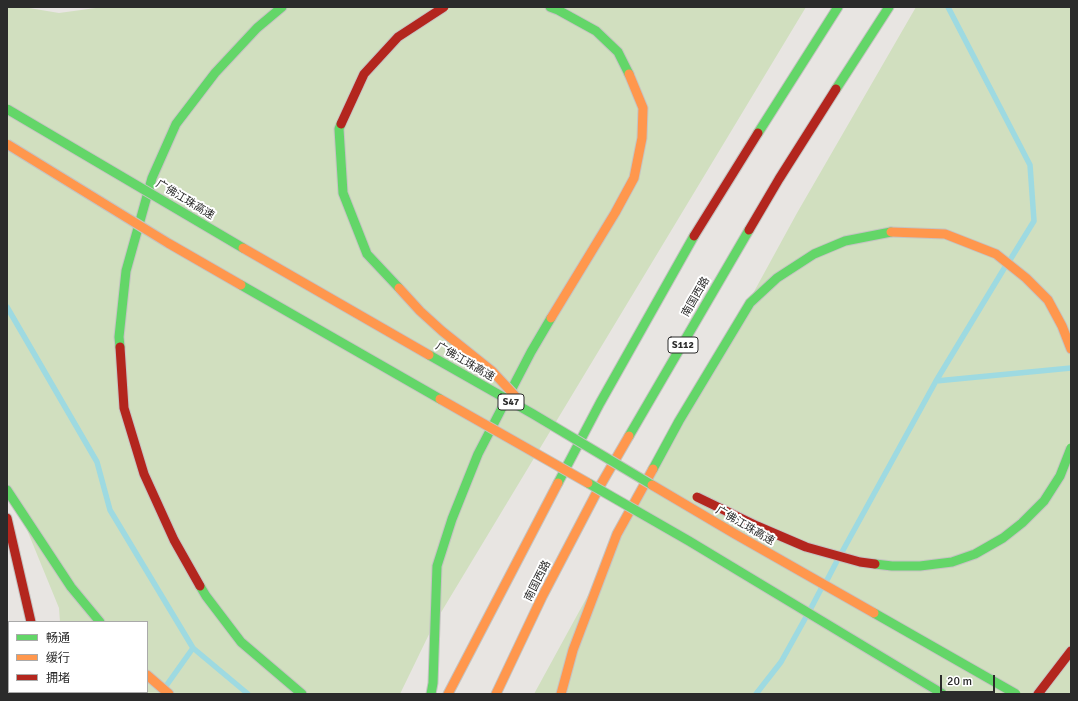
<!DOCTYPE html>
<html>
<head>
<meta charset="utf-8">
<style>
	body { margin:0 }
	#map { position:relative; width:1078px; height:701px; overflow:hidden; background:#e8e5e2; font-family:Signika,"Noto Sans SC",sans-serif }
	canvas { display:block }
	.frame { position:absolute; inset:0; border:8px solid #2b2b2b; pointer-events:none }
	.legend { position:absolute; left:8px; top:621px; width:140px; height:72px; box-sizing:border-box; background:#fff; border:1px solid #aaa; margin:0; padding:5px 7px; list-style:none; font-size:12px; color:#2b2b2b }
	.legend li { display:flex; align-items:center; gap:8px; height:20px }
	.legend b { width:20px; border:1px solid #aaa }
	.scale { position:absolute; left:940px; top:675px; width:55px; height:18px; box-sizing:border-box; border:2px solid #2b2b2b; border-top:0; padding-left:5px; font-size:12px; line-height:14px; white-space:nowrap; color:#2b2b2b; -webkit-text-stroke:3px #fff; paint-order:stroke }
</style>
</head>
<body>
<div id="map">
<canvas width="1078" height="701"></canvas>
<div class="frame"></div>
<ul class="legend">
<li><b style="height:5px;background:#63d668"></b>畅通</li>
<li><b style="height:5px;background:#ff974d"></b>缓行</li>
<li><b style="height:5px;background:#b3261e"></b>拥堵</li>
</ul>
<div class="scale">20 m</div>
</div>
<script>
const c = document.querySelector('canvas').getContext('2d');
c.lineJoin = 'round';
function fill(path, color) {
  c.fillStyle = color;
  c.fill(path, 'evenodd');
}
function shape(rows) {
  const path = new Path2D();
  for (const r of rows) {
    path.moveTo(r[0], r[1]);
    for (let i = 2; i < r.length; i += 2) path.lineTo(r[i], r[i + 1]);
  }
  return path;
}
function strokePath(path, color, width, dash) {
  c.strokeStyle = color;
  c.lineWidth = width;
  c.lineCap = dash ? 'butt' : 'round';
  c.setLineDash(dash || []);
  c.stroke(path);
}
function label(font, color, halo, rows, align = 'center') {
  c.font = font + ' Signika,"Noto Sans SC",sans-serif';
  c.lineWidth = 4;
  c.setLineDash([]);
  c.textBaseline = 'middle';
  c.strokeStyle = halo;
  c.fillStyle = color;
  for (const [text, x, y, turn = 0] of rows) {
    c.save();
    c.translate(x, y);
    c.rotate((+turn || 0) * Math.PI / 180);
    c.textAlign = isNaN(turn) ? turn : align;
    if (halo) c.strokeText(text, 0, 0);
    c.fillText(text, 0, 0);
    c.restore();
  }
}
fill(shape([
	[7,7,23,7,59,13,103,7,806,7,434,624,400,694,67,694,67,692,147,692,147,622,60,622,59,608,7,481],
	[916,7,1071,7,1071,694,534,694,797,213]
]), '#d1dfbf');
strokePath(shape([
	[948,7,1030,165,1034,221,1010,260],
	[7,307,97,462,110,510,193,648,166,686],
	[936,381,1005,267],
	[842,552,936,381,1071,368],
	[826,582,837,561],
	[810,610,821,589],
	[193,648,248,694],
	[756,694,781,662,806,617]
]), '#9edae1', 5.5);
const fast = shape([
	[550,7,558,10,596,31,618,52,629,74],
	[836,89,889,7],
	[758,133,838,7],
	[120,347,119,337,126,271,152,178,176,124,215,73,257,28,282,7],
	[629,436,749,230],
	[653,469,679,421,750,303,777,278,814,254,845,241,891,232],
	[558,483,600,403,694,236],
	[7,490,71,587,100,622],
	[200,586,206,596,241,642,302,694],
	[431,694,433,683,437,566,452,519,478,454,531,352,551,318]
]);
const slow = shape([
	[891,232,945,234,996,254,1026,278,1048,300,1062,326,1071,349],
	[551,318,615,213,634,178,642,138,643,108,629,74],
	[147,675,169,694],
	[45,692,45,694],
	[448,694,558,483],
	[496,694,542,597,600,486,629,436],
	[561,694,573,650,617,534,653,469]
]);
const jam = shape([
	[749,230,779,179,836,89],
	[694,236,758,133],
	[120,347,124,408,144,474,174,540,200,586],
	[7,518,31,622],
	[1038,694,1071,651]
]);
strokePath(fast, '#c5c3c2', 11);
strokePath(slow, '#c5c3c2', 11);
strokePath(jam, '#c5c3c2', 11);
strokePath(fast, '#63d668', 9);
strokePath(slow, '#ff974d', 9);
strokePath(jam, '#b3261e', 9);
const fastBridge = shape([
	[7,109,243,248],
	[341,124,339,129,343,193,367,254,399,288],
	[241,285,440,399],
	[429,355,533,414,652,485],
	[588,483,689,541,943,694],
	[875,564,892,566,920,566,952,562,975,554,1003,538,1022,523,1044,501,1060,476,1071,448],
	[874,613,1016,694]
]);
const slowBridge = shape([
	[7,144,168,243,241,285],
	[243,248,429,355],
	[399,288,420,311,442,331,492,371,518,399],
	[440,399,588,483],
	[652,485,735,534,874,613]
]);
const jamBridge = shape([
	[341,124,364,74,398,37,444,7],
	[697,497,757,526,806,547,860,562,875,564]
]);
strokePath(fastBridge, '#c5c3c2', 11, []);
strokePath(slowBridge, '#c5c3c2', 11, []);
strokePath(jamBridge, '#c5c3c2', 11, []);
strokePath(fastBridge, '#63d668', 9);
strokePath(slowBridge, '#ff974d', 9);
strokePath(jamBridge, '#b3261e', 9);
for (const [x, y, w] of [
	[683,345,30],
	[511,402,26]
]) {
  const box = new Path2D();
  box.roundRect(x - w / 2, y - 8, w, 16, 3);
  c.fillStyle = '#fff';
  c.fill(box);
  strokePath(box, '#2b2b2b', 1);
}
label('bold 10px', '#2b2b2b', null, [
	["S112",683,345],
	["S47",511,402]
]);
label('11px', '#2b2b2b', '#fff', [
	["广佛江珠高速",185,200,31],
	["南国西路",696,297,-60],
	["广佛江珠高速",465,362,30],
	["广佛江珠高速",745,526,30],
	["南国西路",538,581,-63]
]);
</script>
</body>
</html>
